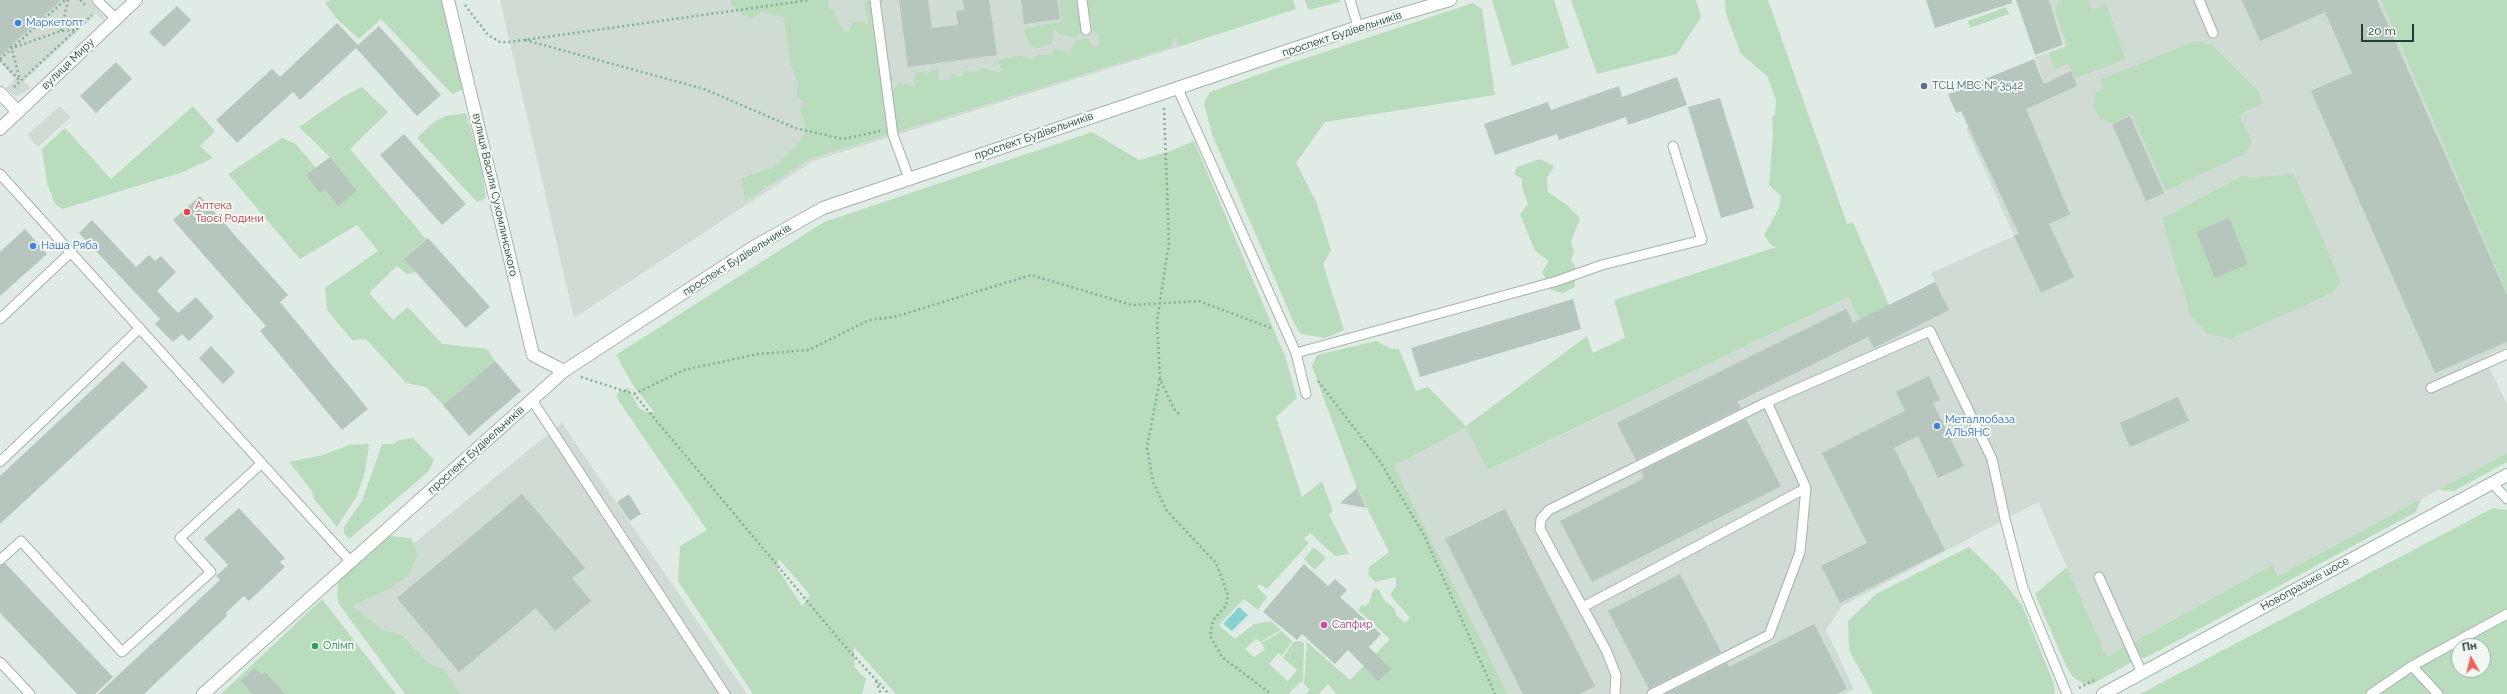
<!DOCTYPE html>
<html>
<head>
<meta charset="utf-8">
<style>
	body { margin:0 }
	#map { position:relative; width:2507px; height:694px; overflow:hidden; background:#e1ebe5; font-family:Raleway,sans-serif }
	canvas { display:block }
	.north { position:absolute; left:2451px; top:638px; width:40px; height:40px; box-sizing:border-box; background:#f1f8f3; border:1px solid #9eada5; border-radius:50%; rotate:352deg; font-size:11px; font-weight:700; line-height:16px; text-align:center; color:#213c30 }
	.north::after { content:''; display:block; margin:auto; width:14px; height:18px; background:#f26159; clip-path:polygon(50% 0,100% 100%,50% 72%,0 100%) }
	.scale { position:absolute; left:2361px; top:24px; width:53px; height:18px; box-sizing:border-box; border:2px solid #213c30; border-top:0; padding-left:5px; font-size:12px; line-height:14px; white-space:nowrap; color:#213c30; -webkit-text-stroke:3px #f1f8f3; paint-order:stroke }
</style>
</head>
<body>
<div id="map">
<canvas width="2507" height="694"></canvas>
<div class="north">Пн</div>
<div class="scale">20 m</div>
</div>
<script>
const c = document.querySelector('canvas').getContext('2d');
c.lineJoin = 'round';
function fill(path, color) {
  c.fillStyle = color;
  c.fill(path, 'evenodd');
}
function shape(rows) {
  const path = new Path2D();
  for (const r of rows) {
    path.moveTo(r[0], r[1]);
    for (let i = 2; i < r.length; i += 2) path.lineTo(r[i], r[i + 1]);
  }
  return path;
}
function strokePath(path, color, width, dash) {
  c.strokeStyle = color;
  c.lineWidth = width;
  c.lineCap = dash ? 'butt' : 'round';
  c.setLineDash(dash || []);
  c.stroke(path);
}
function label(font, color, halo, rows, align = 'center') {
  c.font = font + ' Raleway,sans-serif';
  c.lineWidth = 4;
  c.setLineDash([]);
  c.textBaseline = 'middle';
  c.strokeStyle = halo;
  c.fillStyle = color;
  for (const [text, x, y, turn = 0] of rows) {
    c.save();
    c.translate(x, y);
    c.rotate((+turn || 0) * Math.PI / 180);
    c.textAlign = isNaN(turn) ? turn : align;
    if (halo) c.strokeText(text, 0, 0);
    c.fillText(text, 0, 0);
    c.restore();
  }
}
fill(shape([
	[0,0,90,0,104,17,103,20,96,14,24,81,31,88,18,96,12,94,6,88,15,79,0,62],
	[500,0,1173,0,1178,47,813,161,574,318],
	[2049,0,2381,0,2507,293,2507,347,2484,357,2507,404,2507,453,2278,576,2272,565,2107,657,2038,502,1842,606,1826,630,1854,689,1844,694,1508,694,1393,466,1466,426,1489,470,1848,297,1860,320,1935,282,1931,273,2014,236,1966,128,2003,113,1998,101,2044,82,2035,57,2065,46],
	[60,106,71,117,38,147,27,135],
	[562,423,747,694,408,694,339,604]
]), '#cfdbd3');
fill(shape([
	[330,0,444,0,464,89,452,94,381,19,359,39,338,20,325,3],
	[731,0,829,0,828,7,834,10,835,17,843,30,848,33,852,22,863,22,869,25,864,4,866,0,880,0,887,71,893,77,889,87,893,92,897,83,917,86,914,83,915,73,924,71,927,74,930,70,938,70,939,80,951,80,951,74,962,77,964,71,977,72,983,68,1000,72,1003,70,1000,69,999,60,1007,58,1021,56,1033,59,1039,55,1052,55,1053,50,1061,49,1071,56,1071,49,1075,41,1087,38,1095,49,1099,46,1098,34,1092,29,1092,19,1087,13,1081,33,1077,37,1059,34,1054,30,1052,44,1037,48,1029,46,1024,29,1062,21,1059,0,1293,0,1296,9,1178,47,1176,36,1171,47,809,159,745,201,742,178,774,167,802,139,805,126,800,110,803,102,797,96,798,82,790,62,784,17,761,12,753,19,741,14,731,4],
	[1305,0,1340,0,1340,2,1308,10],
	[1492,0,1554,0,1569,48,1512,66],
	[1571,0,1696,0,1701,17,1677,54,1597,74],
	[1725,0,1768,0,1847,224,1853,222,1889,305,1860,320,1848,297,1488,470,1466,427,1394,466,1508,694,1336,694,1328,684,1319,694,1306,694,1310,690,1304,684,1307,642,1350,680,1390,639,1358,610,1362,605,1365,606,1369,603,1374,588,1379,590,1385,601,1395,609,1396,615,1405,623,1410,618,1390,595,1396,586,1396,577,1375,582,1368,574,1369,567,1389,552,1357,488,1321,391,1312,366,1317,355,1376,341,1392,349,1399,349,1416,391,1428,387,1466,426,1587,336,1593,353,1625,338,1614,300,1776,247,1771,245,1764,235,1779,208,1781,196,1769,185,1773,134,1772,117,1775,115,1776,100,1767,76,1741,54,1726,14],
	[2064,0,2088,0,2092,10,2106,5,2126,59,2075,78,2069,63,2055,69,2049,53,2068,46,2055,12,2058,2],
	[2381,0,2507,0,2507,293],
	[1473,3,1482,9,1495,95,1325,122,1296,163,1316,201,1331,250,1323,264,1344,330,1325,338,1301,334,1294,323,1212,134,1204,103,1210,92,1288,64],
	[2006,7,2009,14,1970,28,1968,21],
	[2195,41,2212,45,2260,93,2262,104,2239,115,2252,142,2246,153,2166,191,2132,114,2113,122,2101,120,2094,108,2095,93,2103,88,2100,80],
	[362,87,388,112,350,149,426,239,404,259,416,272,407,274,397,266,369,293,393,320,408,307,442,344,487,349,495,361,443,405,426,387,406,383,366,339,352,340,327,310,325,288,378,251,357,225,300,259,228,174,282,138,296,144,316,168,330,157,299,127,344,96],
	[193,106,215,131,200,146,213,158,183,172,62,209,55,204,47,183,42,149,65,128,111,179],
	[466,113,481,165,486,198,477,202,417,138,430,125,445,116],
	[1092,132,1139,160,1170,151,1194,141,1285,356,1297,398,1276,417,1302,497,1322,481,1333,511,1329,515,1349,554,1335,556,1310,533,1304,539,1309,543,1267,589,1260,584,1257,587,1267,597,1258,610,1244,599,1219,625,1235,639,1254,624,1271,621,1281,630,1260,642,1256,639,1245,649,1254,657,1265,649,1261,643,1282,631,1292,641,1282,656,1278,653,1269,664,1288,681,1297,670,1283,658,1293,642,1301,641,1304,643,1303,683,1301,682,1290,692,1291,694,896,694,854,647,855,668,866,679,862,694,753,694,678,581,680,546,707,530,616,397,619,391,628,388,639,408,646,412,654,412,633,385,616,355,824,222],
	[779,559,810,595,802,606,777,568],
	[1540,159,1554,166,1547,178,1548,192,1567,205,1580,218,1571,242,1574,252,1571,260,1575,266,1575,287,1563,293,1551,290,1542,272,1549,261,1535,251,1520,214,1528,204,1522,187,1522,179,1514,174,1517,167],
	[2294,174,2341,282,2332,293,2230,339,2207,333,2191,317,2162,219,2244,175,2251,178],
	[413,438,434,460,429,471,349,539,344,533,344,527,362,501,382,444,393,444,399,440],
	[369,444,365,472,357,496,337,527,314,499,312,491,289,462,323,455,349,445],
	[2507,453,2507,462,2454,491,2438,490],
	[2421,499,2416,512,2147,657,2143,658,2137,654,2132,643,2272,565,2278,576],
	[2493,508,2507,510,2507,694,2140,694],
	[2459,646,2483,646,2483,670,2459,670],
	[389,536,411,538,418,556,407,576,389,589,352,606,382,630,402,635,427,662,444,670,460,694,405,694,339,604,337,597,338,582],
	[1314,547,1326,558,1315,570,1304,559],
	[1969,547,1997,574,2022,605,2054,684,2055,694,1873,694,1849,650,1848,621,1876,594],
	[2067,567,2107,657,2127,645,2132,662,2091,685,2083,683,2073,677,2066,666,2035,594],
	[322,599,396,694,221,694]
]), '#b9ddbc');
fill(shape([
	[1239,607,1248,615,1232,631,1223,624]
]), '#89d1ce');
fill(shape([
	[0,0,61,0,0,56],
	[899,0,928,0,932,28,958,25,956,11,964,10,963,0,989,0,997,55,908,67],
	[1021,0,1057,0,1060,19,1024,24],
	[1926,0,2012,0,2012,3,1935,28],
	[2016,0,2049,0,2063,45,2035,55],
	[2242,0,2377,0,2507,295,2507,342,2435,373,2311,91,2352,73,2325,12,2260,41],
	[177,6,191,20,164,47,149,32],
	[337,23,358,45,379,26,441,95,417,116,356,48,300,100,293,92,237,143,216,120,272,69,280,77],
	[2034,59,2044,84,2071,71,2077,86,2026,109,2070,214,2049,224,2074,277,2041,293,2014,236,2019,234,1961,111,1956,113,1948,94],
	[116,62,132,79,96,113,80,96],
	[1677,77,1687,105,1628,125,1626,117,1559,140,1557,134,1495,155,1484,124,1548,102,1551,110,1619,86,1622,97],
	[1720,98,1754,208,1721,218,1688,107],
	[2130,116,2164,193,2146,201,2112,124],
	[404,134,466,204,442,225,380,155],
	[330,157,357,191,338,206,325,189,320,193,306,175],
	[200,196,288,295,280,302,368,409,342,430,260,331,266,326,173,220],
	[2229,218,2248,264,2215,278,2196,232],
	[92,220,136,267,149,255,155,261,161,256,176,272,157,291,178,313,196,297,214,317,189,341,182,334,173,342,155,324,160,319,79,233],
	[25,229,47,254,0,296,0,252],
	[428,238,490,307,466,328,404,259],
	[1935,282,1949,310,1874,348,1868,337,1737,402,1741,408,1636,460,1617,423,1846,309,1853,323],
	[1573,299,1581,329,1420,377,1411,348],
	[211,346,235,372,223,384,199,358],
	[123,361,148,387,0,524,0,476],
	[495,361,521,391,469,436,443,405],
	[1929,376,1940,400,1933,403,1964,466,1938,478,1918,436,1894,448,1945,550,1840,603,1821,566,1867,543,1822,453,1905,411,1896,392],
	[2178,397,2189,421,2130,447,2120,423],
	[1746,419,1781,486,1592,582,1560,521,1644,478,1641,471],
	[1357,488,1366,508,1340,503],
	[522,494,585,568,572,578,591,601,555,631,536,608,459,672,397,598],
	[629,494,641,514,630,521,617,502],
	[239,508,285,558,280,562,285,567,249,601,244,596,226,613,227,616,144,694,98,694,220,580,216,576,228,565,204,539],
	[1505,509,1595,686,1580,694,1523,694,1445,539],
	[5,563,113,677,95,694,77,694,0,613,0,566],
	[1304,564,1328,586,1335,579,1347,590,1340,597,1381,634,1369,647,1391,669,1378,681,1348,650,1335,664,1302,634,1297,640,1263,612],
	[1680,574,1721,652,1649,689,1608,611],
	[1814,624,1847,689,1836,694,1665,694,1727,663,1729,667],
	[255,668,261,675,265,672,285,694,253,694,241,681]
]), '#b6c6bd');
const service = shape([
	[97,0,116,19],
	[875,0,893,135,909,178],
	[1082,0,1086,30],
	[1350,0,1358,27],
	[2199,0,2213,33],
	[1177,87,1296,353,1306,394],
	[0,174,351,562],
	[0,319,71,252],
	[1296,353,1557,281,1602,265,1702,240,1673,146],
	[2431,388,2507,354],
	[532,400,725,694],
	[0,462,140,328],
	[2492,483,2507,499],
	[0,560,21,541,122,652,211,572,180,538,262,463],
	[2099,577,2142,673],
	[1583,607,1806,488],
	[0,662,30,694],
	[2412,666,2438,694],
	[1615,694,1616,675,1606,650,1540,529,1541,519,1549,510,1767,402,1930,331,1992,459,2005,519,2023,588,2067,694],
	[1652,694,1769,635,1800,552,1806,488,1767,402],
	[2371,694,2412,666,2507,614]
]);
const minor = shape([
	[0,93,18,112],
	[203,694,564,371]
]);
const tertiary = shape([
	[448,0,533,355,564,371,755,246,823,208,1358,27,1450,0],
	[0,129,136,0]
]);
const secondary = shape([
	[2103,694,2507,475]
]);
strokePath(service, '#a4b3ab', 11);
strokePath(minor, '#a4b3ab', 14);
strokePath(tertiary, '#a4b3ab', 14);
strokePath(secondary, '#9fb7aa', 14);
strokePath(shape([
	[80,0,85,5],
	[465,5,488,35,500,42,510,42,810,0],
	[61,31,68,0],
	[525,40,704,89,795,128,843,139,880,131],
	[11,46,20,80],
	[15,47,61,31,76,30],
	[0,59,65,0],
	[0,60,19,80],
	[14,87,92,15],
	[1164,108,1169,243,1157,321,1160,379,1174,409,1181,416],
	[581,377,634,394,843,644,889,694],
	[1160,379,1147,447,1153,482,1167,511,1216,563,1228,595,1226,606,1213,620,1210,636,1222,657,1271,694],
	[1318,381,1379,460,1424,535,1495,694],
	[634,394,684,370,758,354,809,350,869,320,894,317,1031,275,1132,305,1199,301,1271,328],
	[876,681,881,694],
	[2079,688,2094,680]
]), '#81af98', 2.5, [2, 3]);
strokePath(service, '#fff', 9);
strokePath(minor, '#fff', 12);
strokePath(tertiary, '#fff', 12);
strokePath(secondary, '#fff', 12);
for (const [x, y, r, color] of [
	[18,23,4,"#3f7fe0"],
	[1924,86,4,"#5c6f8a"],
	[187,212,4,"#e0444e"],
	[33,246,4,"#3f7fe0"],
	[1937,426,4,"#3f7fe0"],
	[1324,625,4,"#d1479c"],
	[315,646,4,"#2e9e5b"]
]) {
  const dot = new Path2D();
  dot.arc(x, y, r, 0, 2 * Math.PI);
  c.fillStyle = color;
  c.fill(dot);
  strokePath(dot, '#f1f8f3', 1.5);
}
label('11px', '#366cbe', '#f1f8f3', [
	["Маркетопт",26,23],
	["Наша Ряба",41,246],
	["Металлобаза",1945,420],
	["АЛЬЯНС",1945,433]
], 'left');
label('11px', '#213c30', '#f1f8f3', [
	["проспект Будівельників",1342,34,-18],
	["вулиця Миру",68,64,-44],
	["проспект Будівельників",1034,136,-19],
	["вулиця Василя Сухомлинського",495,195,77],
	["проспект Будівельників",737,260,-32],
	["проспект Будівельників",476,450,-42],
	["Новопразьке шосе",2305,584,-29]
]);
label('11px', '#4e5e75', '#f1f8f3', [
	["ТСЦ МВС № 3542",1932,86]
], 'left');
label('11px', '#be3a42', '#f1f8f3', [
	["Аптека",195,206],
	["Твоєї Родини",195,219]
], 'left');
label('11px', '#b23c85', '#f1f8f3', [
	["Сапфир",1332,625]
], 'left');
label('11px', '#27864d', '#f1f8f3', [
	["Олімп",323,646]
], 'left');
</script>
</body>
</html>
